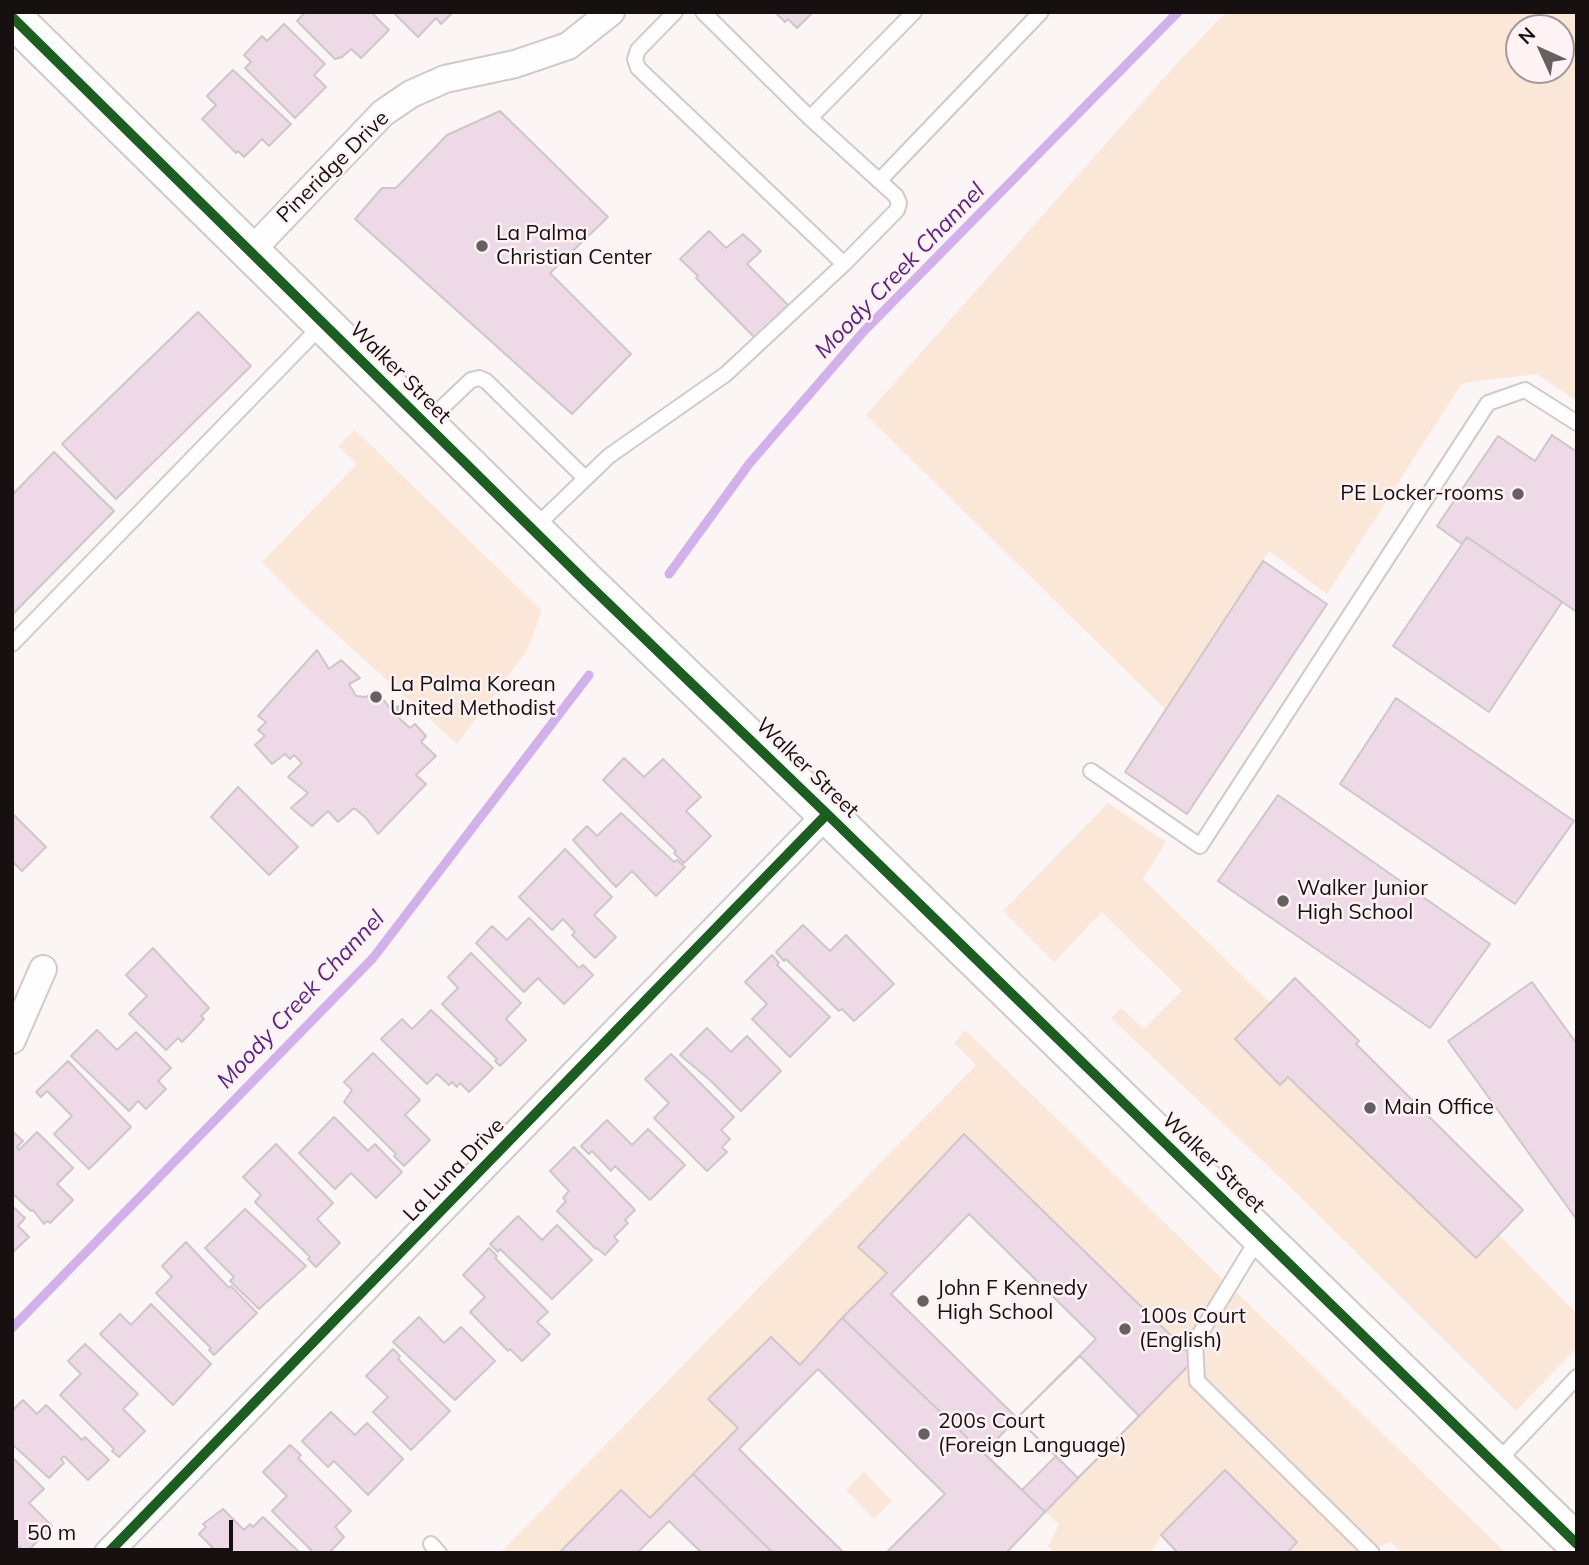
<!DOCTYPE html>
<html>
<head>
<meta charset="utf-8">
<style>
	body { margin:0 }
	#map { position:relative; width:1589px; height:1565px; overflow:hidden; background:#fbf5f6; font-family:Mulish,sans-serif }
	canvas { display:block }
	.frame { position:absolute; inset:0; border:14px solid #161011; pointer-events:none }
	.north { position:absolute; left:1505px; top:14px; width:70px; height:70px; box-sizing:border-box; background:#fef2f4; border:2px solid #a19899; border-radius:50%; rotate:315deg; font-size:19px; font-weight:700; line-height:28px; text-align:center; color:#161011 }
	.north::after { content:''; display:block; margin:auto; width:24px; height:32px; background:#666061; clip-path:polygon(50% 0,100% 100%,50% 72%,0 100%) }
	.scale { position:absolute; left:14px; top:1520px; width:219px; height:32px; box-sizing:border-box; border:4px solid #161011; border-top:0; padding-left:9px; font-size:21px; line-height:24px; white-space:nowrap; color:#161011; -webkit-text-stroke:5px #fef2f4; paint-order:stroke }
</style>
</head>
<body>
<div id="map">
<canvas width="1589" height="1565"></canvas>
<div class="frame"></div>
<div class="north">N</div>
<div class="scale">50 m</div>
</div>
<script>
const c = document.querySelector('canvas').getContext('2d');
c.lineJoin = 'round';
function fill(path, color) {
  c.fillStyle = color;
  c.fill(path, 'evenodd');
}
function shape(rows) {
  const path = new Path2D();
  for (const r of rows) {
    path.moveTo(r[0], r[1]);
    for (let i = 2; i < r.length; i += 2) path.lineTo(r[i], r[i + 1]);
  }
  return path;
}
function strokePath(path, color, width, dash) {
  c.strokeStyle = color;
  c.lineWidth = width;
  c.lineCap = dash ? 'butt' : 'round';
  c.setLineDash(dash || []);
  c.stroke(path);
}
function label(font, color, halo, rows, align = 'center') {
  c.font = font + ' Mulish,sans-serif';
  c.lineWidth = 5;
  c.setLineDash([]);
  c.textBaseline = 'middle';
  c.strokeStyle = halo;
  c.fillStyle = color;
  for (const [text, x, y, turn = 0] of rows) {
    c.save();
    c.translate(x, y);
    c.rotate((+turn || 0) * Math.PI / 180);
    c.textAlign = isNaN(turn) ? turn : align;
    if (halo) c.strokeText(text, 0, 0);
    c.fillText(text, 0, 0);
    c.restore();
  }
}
fill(shape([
	[1226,12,1577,12,1577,401,1537,374,1462,383,1327,594,1269,551,1165,709,866,415,1179,61],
	[1519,28,1561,28,1561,70,1519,70],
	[355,430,542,611,526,652,457,744,303,604,262,562,357,464,338,446],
	[1108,803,1166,842,1143,879,1270,1003,1236,1039,1288,1077,1477,1257,1499,1235,1577,1314,1577,1347,1516,1411,1287,1184,1111,1018,1121,1008,1144,1029,1182,991,1102,912,1054,962,1003,911],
	[965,1030,1506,1553,1402,1553,1390,1542,1367,1553,1287,1553,1297,1542,1225,1470,1161,1535,1151,1553,1055,1553,1048,1546,1059,1524,1045,1512,1194,1359,964,1135,858,1246,887,1273,800,1365,771,1337,709,1399,738,1428,650,1518,621,1490,559,1553,500,1553,976,1065,954,1043],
	[864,1472,892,1501,874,1519,846,1490]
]), '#fbe7d8');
strokePath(shape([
	[669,574,749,464,864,331,1178,12],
	[12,1328,373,958,589,675]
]), '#d2b0eb', 9);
const building = shape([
	[305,12,371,12,389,30,361,58,351,49,342,57,335,59,297,21,305,12],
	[393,12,453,12,441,24,436,18,418,37,393,12],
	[775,12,813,12,797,28,788,19,785,22,775,12],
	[284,24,325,64,314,75,326,87,295,118,245,68,251,62,244,55,262,36,267,41,284,24],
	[233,70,291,124,269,146,262,139,244,157,238,151,236,153,202,119,216,105,207,96,233,70],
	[500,111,608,217,550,273,631,354,572,414,355,219,382,188,396,188,447,135,500,111],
	[709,231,726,248,743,234,761,251,747,264,789,306,756,339,696,278,698,276,680,259,709,231],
	[198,312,251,366,116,499,62,444,198,312],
	[1552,435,1577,452,1577,612,1467,537,1462,544,1437,526,1498,436,1535,461,1552,435],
	[54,452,114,511,12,615,12,495,54,452],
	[1467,537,1562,602,1489,712,1393,646,1467,537],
	[1263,561,1327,604,1187,814,1125,772,1263,561],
	[317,650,329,669,341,660,360,678,349,684,356,696,366,697,376,690,392,711,398,706,398,717,410,728,415,724,426,736,421,742,436,756,416,775,426,784,378,834,366,818,354,808,338,822,328,811,312,826,291,808,308,793,288,777,302,763,294,755,290,759,285,754,272,764,255,745,265,736,258,730,266,722,258,716,317,650],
	[1396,698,1574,821,1515,904,1340,784,1396,698],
	[624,758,644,777,663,759,701,797,686,811,711,836,684,863,674,853,676,851,603,780,624,758],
	[238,787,298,847,269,875,211,817,238,787],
	[1278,795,1490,944,1430,1028,1218,881,1278,795],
	[12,813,46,847,22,871,12,861,12,813],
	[621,813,674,862,677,860,685,867,656,896,632,871,616,887,573,840,587,826,597,836,621,813],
	[565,849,612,897,594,915,616,937,595,958,572,935,575,932,563,919,552,930,519,897,565,849],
	[529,918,579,968,583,965,593,975,564,1004,538,978,524,992,476,943,492,926,507,940,529,918],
	[803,925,830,951,846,935,894,984,854,1021,842,1009,839,1011,786,959,784,961,776,952,803,925],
	[153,948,209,1008,201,1016,204,1019,182,1042,178,1038,166,1050,129,1014,147,996,126,975,153,948],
	[471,953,521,1003,506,1019,526,1040,500,1066,495,1061,497,1059,442,1004,458,988,448,977,471,953],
	[772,955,779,963,777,965,830,1017,790,1057,752,1019,767,1004,745,982,772,955],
	[1295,978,1359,1041,1356,1044,1523,1210,1476,1258,1288,1077,1280,1085,1235,1039,1295,978],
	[1532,982,1577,1044,1577,1220,1448,1041,1532,982],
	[431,1010,493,1068,469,1092,460,1083,457,1087,452,1082,449,1085,437,1074,427,1084,381,1039,402,1019,412,1029,431,1010],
	[707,1028,731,1052,747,1036,781,1071,741,1111,710,1080,680,1055,707,1028],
	[97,1030,117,1050,136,1032,171,1068,158,1081,166,1089,146,1109,138,1101,129,1111,71,1056,97,1030],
	[373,1053,420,1100,405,1115,430,1140,404,1166,394,1156,396,1154,344,1102,352,1090,344,1082,373,1053],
	[671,1054,734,1117,721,1130,730,1139,722,1147,727,1152,707,1171,654,1118,669,1103,645,1079,671,1054],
	[68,1061,131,1127,89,1169,54,1134,72,1116,47,1091,41,1097,36,1092,68,1061],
	[334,1117,368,1151,375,1144,402,1172,376,1198,351,1173,335,1189,299,1153,334,1117],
	[607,1120,632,1145,648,1129,685,1165,650,1200,615,1166,611,1171,592,1151,589,1154,581,1146,607,1120],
	[12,1131,23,1141,17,1147,19,1150,37,1132,73,1168,57,1184,73,1200,50,1223,47,1221,44,1224,33,1210,31,1211,12,1193,12,1131],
	[964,1134,1195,1359,1045,1512,842,1318,887,1273,858,1247,964,1134],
	[969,1214,1096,1339,1017,1418,891,1294,969,1214],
	[276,1144,333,1203,317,1219,340,1243,316,1267,308,1259,310,1257,255,1202,261,1195,243,1177,276,1144],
	[574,1147,635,1210,625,1220,628,1223,614,1237,618,1241,605,1255,597,1248,596,1249,557,1211,566,1201,563,1198,569,1191,550,1171,574,1147],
	[12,1206,25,1218,18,1226,29,1237,12,1253,12,1206],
	[245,1209,306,1266,259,1309,230,1281,234,1277,205,1248,245,1209],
	[518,1216,542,1240,557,1225,592,1260,552,1299,500,1249,498,1252,490,1244,518,1216],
	[186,1242,229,1288,231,1286,257,1313,214,1355,209,1350,211,1348,156,1293,172,1277,162,1266,186,1242],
	[489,1248,497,1256,495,1258,548,1312,537,1322,550,1334,522,1361,510,1349,508,1351,470,1312,485,1297,463,1275,489,1248],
	[151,1304,211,1364,173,1405,100,1334,120,1314,131,1325,151,1304],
	[419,1317,444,1343,461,1327,495,1361,455,1400,393,1342,419,1317],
	[842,1318,1045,1512,1006,1553,886,1553,945,1494,818,1369,739,1449,844,1553,773,1553,693,1474,738,1428,708,1399,771,1337,800,1365,842,1318],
	[85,1344,138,1394,123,1409,145,1431,119,1457,112,1451,114,1449,60,1395,81,1374,68,1361,85,1344],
	[393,1349,400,1356,398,1359,450,1411,411,1450,373,1412,388,1397,366,1376,393,1349],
	[1080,1356,1139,1416,1078,1478,1017,1418,1080,1356],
	[23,1400,37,1414,46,1405,82,1440,85,1437,109,1460,88,1480,64,1456,61,1459,64,1463,49,1478,12,1444,12,1411,23,1400],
	[331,1412,355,1435,367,1423,403,1459,368,1495,334,1461,328,1467,302,1441,331,1412],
	[1017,1418,1056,1456,1022,1490,984,1453,1017,1418],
	[290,1445,301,1455,298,1458,351,1511,335,1527,344,1537,329,1553,314,1553,272,1511,287,1496,263,1472,290,1445],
	[12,1457,44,1489,29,1503,52,1526,26,1553,16,1544,18,1542,12,1537,12,1457],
	[1225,1470,1297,1542,1287,1553,1178,1553,1161,1535,1225,1470],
	[693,1474,773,1553,702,1553,669,1521,637,1553,559,1553,621,1490,650,1518,693,1474],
	[223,1509,244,1530,250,1524,253,1527,263,1517,299,1552,218,1553,199,1534,206,1527,203,1524,223,1509]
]);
fill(building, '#eddae6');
strokePath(building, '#cdc7c9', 2);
const lane = shape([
	[675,12,638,50,635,59,638,68,844,264],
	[810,118,914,12],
	[879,181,1041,12],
	[427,422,471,380,479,378,486,381,585,478],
	[534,528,609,456,726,374,844,264,897,210,899,203,896,196,810,118,703,12],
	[12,644,322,325],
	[1091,771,1200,846,1488,403,1525,390,1577,423],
	[1259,1237,1195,1342,1197,1381,1372,1553],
	[1496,1463,1577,1377],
	[431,1544,439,1553]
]);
const street = shape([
	[251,251,383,113,411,94,445,79,515,64,568,46,611,12],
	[12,1040,43,969],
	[108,1553,827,814]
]);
const secondary = shape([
	[12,17,587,583,827,814,1577,1544]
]);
strokePath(lane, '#d0cacb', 18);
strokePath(street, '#d0cacb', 30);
strokePath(secondary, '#d0cacb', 42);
strokePath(lane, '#fefefe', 14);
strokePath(street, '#fefefe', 26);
strokePath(secondary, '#fefefe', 38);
strokePath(shape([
	[12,17,587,583,827,814,1577,1544],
	[108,1553,827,814]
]), '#1b5e20', 10);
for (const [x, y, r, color] of [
	[482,246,7,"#666061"],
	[1518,494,7,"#666061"],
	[376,697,7,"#666061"],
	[1283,901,7,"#666061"],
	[1370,1108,7,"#666061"],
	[923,1301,7,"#666061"],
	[1125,1329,7,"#666061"],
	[924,1434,7,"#666061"]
]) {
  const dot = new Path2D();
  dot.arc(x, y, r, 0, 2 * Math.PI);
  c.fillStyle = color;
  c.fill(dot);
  strokePath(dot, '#fef2f4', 2.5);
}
label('21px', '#161011', '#fef2f4', [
	["Pineridge Drive",333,167,-45],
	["Walker Street",400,373,45],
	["Walker Street",807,768,44],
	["Walker Street",1213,1163,44],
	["La Luna Drive",454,1170,-46]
]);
label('21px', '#161011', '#fef2f4', [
	["La Palma",496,234],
	["Christian Center",496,258],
	["PE Locker-rooms",1504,494,"right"],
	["La Palma Korean",390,685],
	["United Methodist",390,709],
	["Walker Junior",1297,889],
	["High School",1297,913],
	["Main Office",1384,1108],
	["John F Kennedy",937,1289],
	["High School",937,1313],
	["100s Court",1139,1317],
	["(English)",1139,1341],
	["200s Court",938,1422],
	["(Foreign Language)",938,1446]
], 'left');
label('italic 23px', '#5f2284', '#fef2f4', [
	["Moody Creek Channel",900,271,-46],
	["Moody Creek Channel",301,1000,-47]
]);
</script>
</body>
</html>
